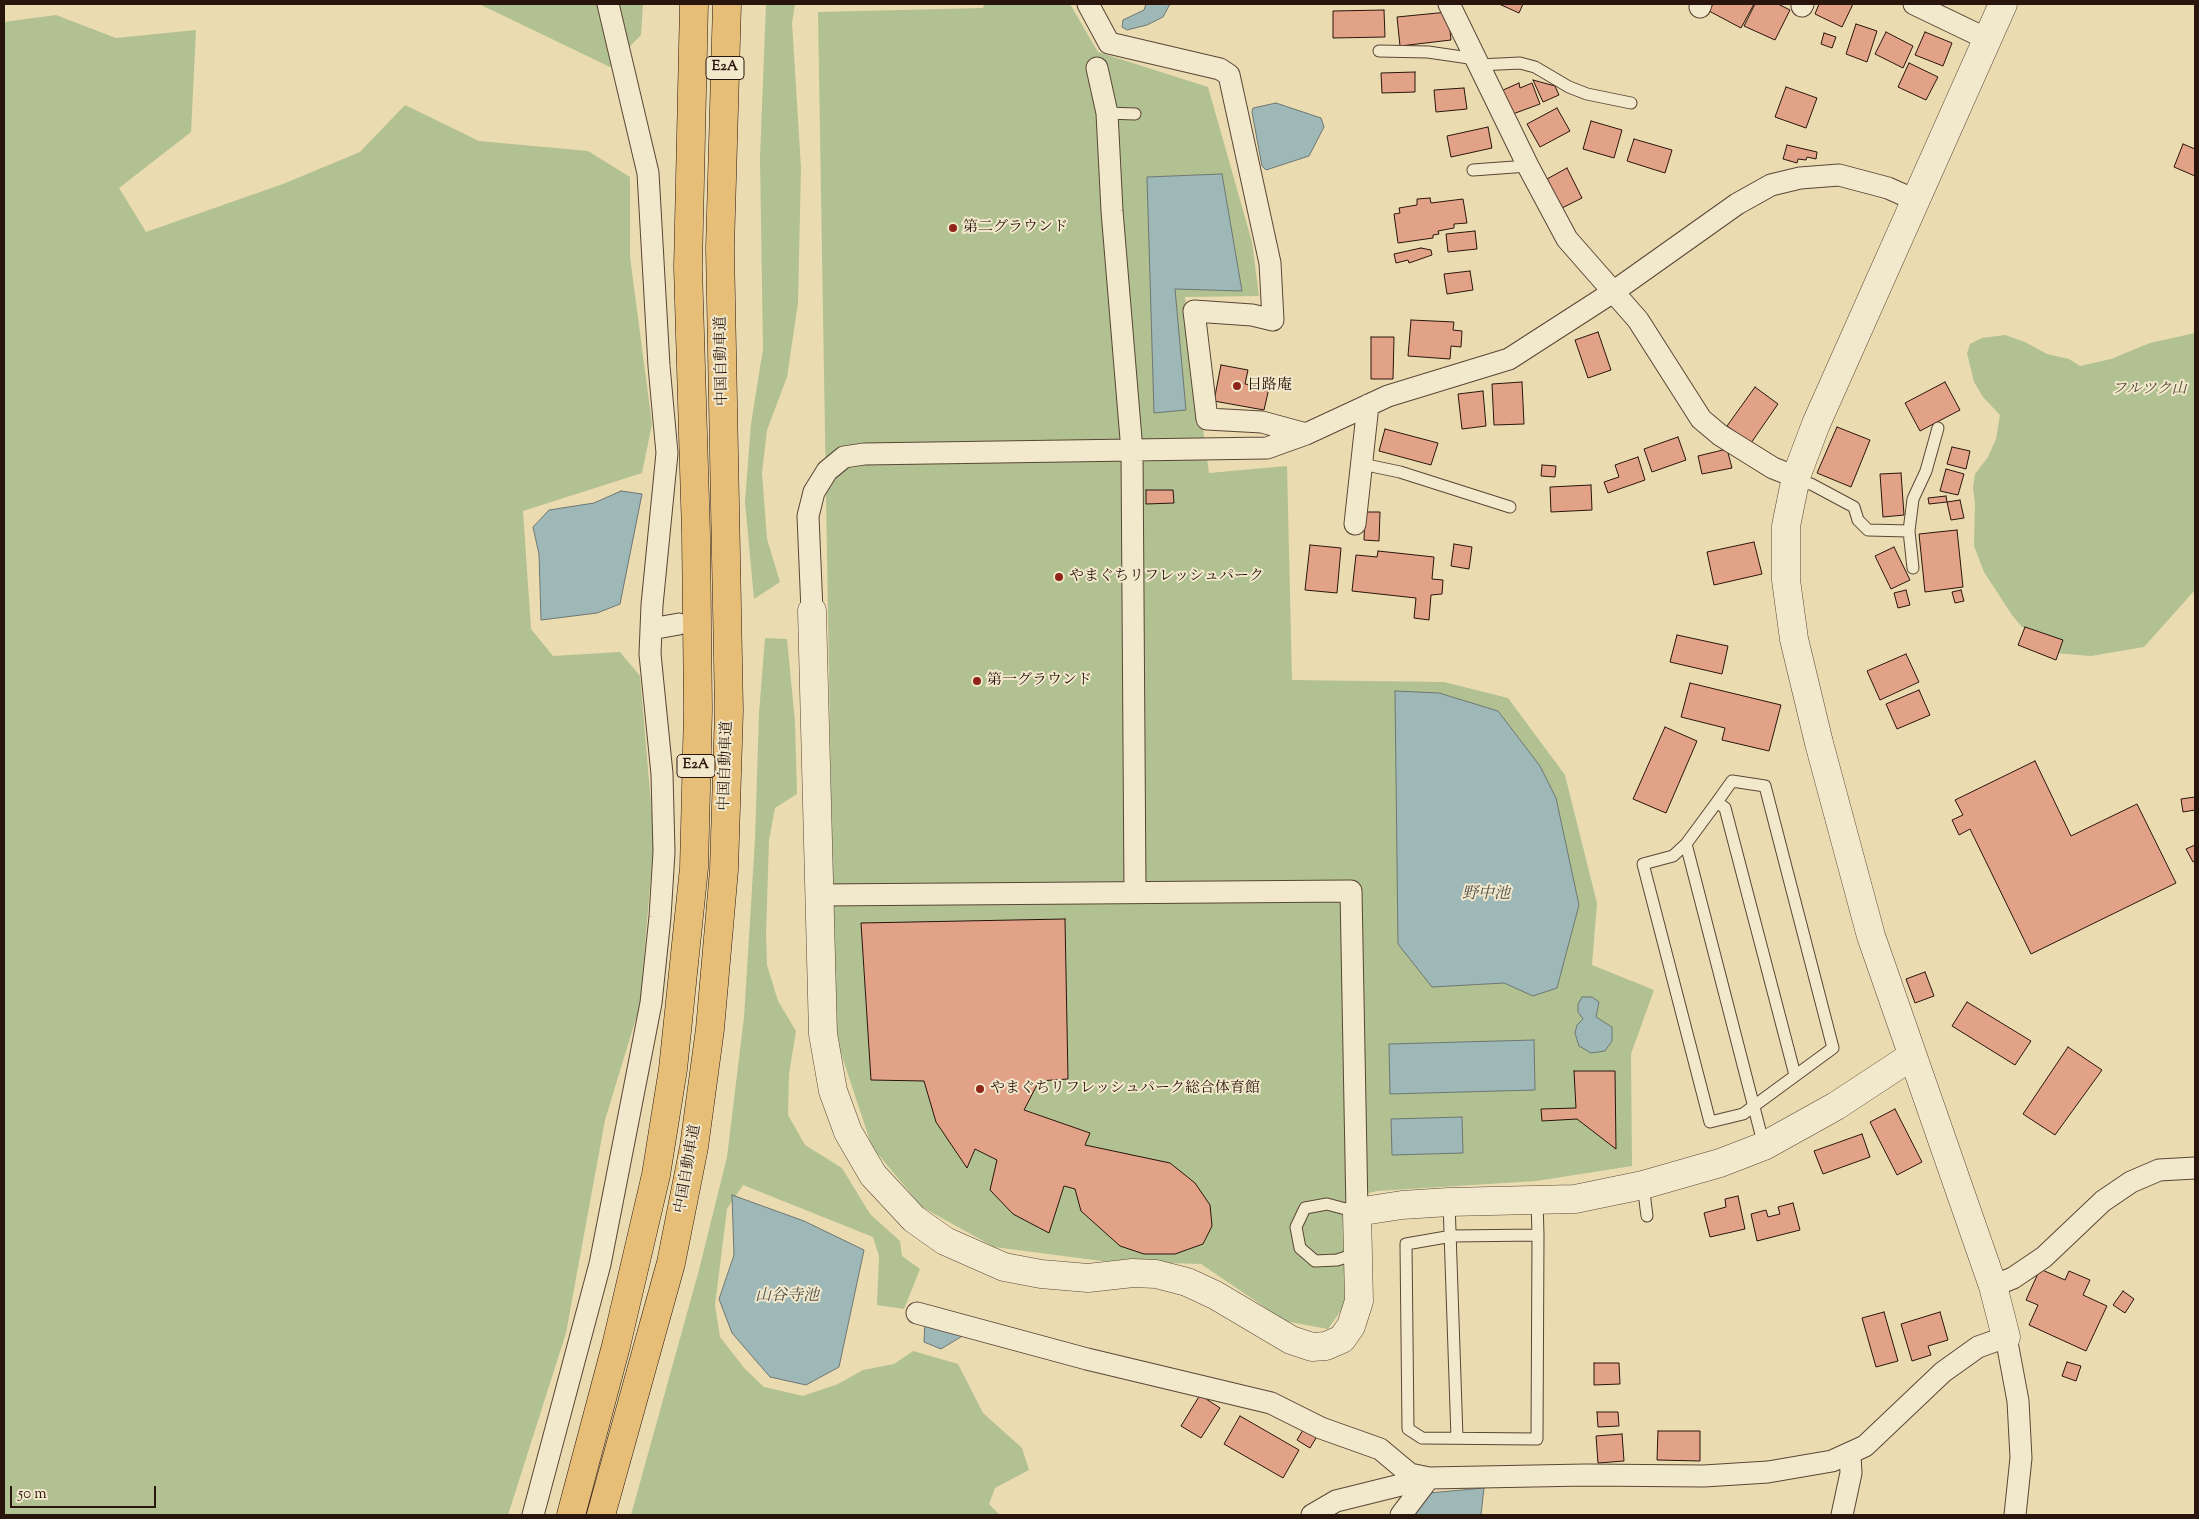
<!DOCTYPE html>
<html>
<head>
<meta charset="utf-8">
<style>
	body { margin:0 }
	#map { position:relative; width:2199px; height:1519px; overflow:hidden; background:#ebdbb0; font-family:"Sorts Mill Goudy",serif }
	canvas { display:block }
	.frame { position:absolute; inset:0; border:5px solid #2a150d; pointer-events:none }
	.scale { position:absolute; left:10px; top:1486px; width:146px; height:22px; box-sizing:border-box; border:2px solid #2a150d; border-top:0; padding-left:6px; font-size:15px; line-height:18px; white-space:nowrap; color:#2a150d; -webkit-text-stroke:4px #f2e8cc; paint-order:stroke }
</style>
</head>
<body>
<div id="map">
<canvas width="2199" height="1519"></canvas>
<div class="frame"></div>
<div class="scale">50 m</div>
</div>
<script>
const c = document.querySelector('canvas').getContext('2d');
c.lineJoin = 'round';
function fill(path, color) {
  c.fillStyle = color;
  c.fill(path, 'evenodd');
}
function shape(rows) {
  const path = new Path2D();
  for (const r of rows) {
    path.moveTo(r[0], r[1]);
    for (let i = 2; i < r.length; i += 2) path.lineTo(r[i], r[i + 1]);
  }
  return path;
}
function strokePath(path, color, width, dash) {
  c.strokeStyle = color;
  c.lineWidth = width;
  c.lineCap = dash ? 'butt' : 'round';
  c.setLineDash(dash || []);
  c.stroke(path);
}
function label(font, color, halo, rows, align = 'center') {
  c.font = font + ' "Sorts Mill Goudy","Noto Serif JP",serif';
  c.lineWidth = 4;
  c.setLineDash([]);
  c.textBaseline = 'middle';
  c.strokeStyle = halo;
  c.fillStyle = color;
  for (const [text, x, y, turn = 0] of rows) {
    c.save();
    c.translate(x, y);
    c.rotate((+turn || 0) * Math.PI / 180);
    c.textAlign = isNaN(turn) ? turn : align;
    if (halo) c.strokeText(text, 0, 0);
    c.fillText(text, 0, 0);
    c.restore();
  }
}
fill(shape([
	[479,4,643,4,641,35,610,67],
	[766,4,795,4,792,23,801,168,798,303,787,377,767,430,762,473,767,539,780,582,754,599,745,502,751,424,763,349,760,158],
	[984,4,1070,4,1098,52,1208,87,1252,242,1259,296,1185,297,1209,473,1287,466,1292,680,1444,682,1508,698,1565,775,1597,903,1592,965,1654,990,1631,1054,1632,1166,1536,1181,1377,1191,1345,1199,1346,1303,1328,1329,1285,1321,1201,1264,1102,1261,994,1247,922,1207,872,1147,835,1035,818,12,983,8],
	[56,15,116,38,196,30,191,132,119,188,146,232,283,184,360,152,405,105,479,141,588,151,630,177,630,257,652,424,642,473,523,511,531,629,553,656,620,652,640,676,654,839,640,1005,605,1120,566,1333,508,1515,4,1515,4,22],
	[2195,333,2195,590,2144,647,2091,656,2055,653,2045,641,2022,627,2012,615,1984,572,1974,546,1975,503,1973,488,1975,474,1988,457,1996,439,2000,415,1983,397,1974,382,1967,353,1970,344,1982,338,2005,335,2025,342,2047,354,2069,359,2080,366,2111,359,2150,343],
	[765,638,787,639,795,722,797,794,775,808,769,840,766,935,767,965,778,1001,796,1031,789,1074,788,1115,805,1145,842,1168,870,1214,900,1241,902,1256,920,1269,904,1309,877,1305,879,1256,873,1237,743,1185,727,1209,715,1305,720,1337,745,1369,764,1387,803,1396,838,1384,863,1370,894,1364,913,1351,958,1364,983,1413,1022,1448,1029,1470,995,1488,989,1504,1000,1515,631,1515,699,1270,727,1157,744,1017,755,840,759,713]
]), '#b1c191');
const water = shape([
	[1146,4,1170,4,1163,17,1147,25,1127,30,1122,27,1123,20,1144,10,1146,4],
	[1276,103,1321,118,1324,127,1309,156,1266,170,1262,166,1252,112,1253,108,1276,103],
	[1222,174,1242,291,1175,289,1186,410,1154,413,1147,177,1222,174],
	[621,491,642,494,620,604,597,613,541,620,539,554,533,527,549,510,594,503,621,491],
	[1395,691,1439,693,1498,711,1540,766,1556,798,1579,905,1557,988,1533,996,1504,983,1432,987,1398,944,1395,691],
	[1582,997,1592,997,1599,1002,1596,1017,1612,1027,1612,1041,1605,1051,1591,1053,1579,1046,1575,1033,1577,1025,1583,1019,1578,1012,1578,1004,1582,997],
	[1534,1040,1535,1090,1390,1094,1389,1044,1534,1040],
	[1462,1117,1463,1153,1392,1155,1391,1119,1462,1117],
	[732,1195,804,1221,864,1250,839,1367,806,1385,770,1377,732,1333,719,1299,734,1255,732,1195],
	[925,1320,964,1335,941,1349,924,1342,925,1320],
	[1484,1488,1481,1515,1411,1515,1429,1493,1484,1488]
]);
fill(water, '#9db8b7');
strokePath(water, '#6f7773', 1);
const building = shape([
	[1499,4,1523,4,1519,13,1499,4],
	[1713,4,1754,4,1741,28,1709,11,1713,4],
	[1755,4,1778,4,1790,10,1775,40,1744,26,1755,4],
	[1819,4,1853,4,1842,27,1815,14,1819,4],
	[1384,10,1385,37,1333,38,1333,11,1384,10],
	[1448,12,1451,40,1400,46,1397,17,1448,12],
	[1856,24,1877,31,1867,62,1846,54,1856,24],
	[1886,32,1913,46,1903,68,1875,54,1886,32],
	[1925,32,1952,43,1943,66,1915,55,1925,32],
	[1824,33,1836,37,1832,48,1821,44,1824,33],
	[1909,63,1938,77,1926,100,1898,87,1909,63],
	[1415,72,1415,92,1382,93,1381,73,1415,72],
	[1533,80,1555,86,1559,95,1543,102,1533,80],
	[1519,83,1520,88,1532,83,1540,104,1510,115,1501,91,1519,83],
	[1786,87,1817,98,1806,128,1775,117,1786,87],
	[1464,88,1467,109,1436,112,1434,90,1464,88],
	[1557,108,1570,131,1540,147,1527,124,1557,108],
	[1591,121,1622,130,1614,158,1583,149,1591,121],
	[1488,127,1492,148,1451,157,1447,136,1488,127],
	[1634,139,1672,150,1665,173,1627,161,1634,139],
	[2183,144,2195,149,2195,176,2174,167,2183,144],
	[1787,145,1817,152,1816,159,1807,157,1806,160,1798,159,1797,163,1783,159,1787,145],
	[1567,168,1582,198,1562,208,1547,179,1567,168],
	[1430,198,1431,203,1463,199,1467,223,1454,224,1454,228,1438,231,1439,234,1433,235,1433,238,1398,243,1394,214,1400,213,1399,208,1417,205,1417,199,1430,198],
	[1475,231,1477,249,1448,252,1446,234,1475,231],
	[1421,248,1431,250,1432,255,1409,263,1408,260,1396,263,1394,254,1421,248],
	[1470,271,1473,290,1447,294,1444,274,1470,271],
	[1411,320,1454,322,1453,330,1462,331,1461,347,1451,346,1450,359,1408,356,1411,320],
	[1598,332,1611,370,1588,378,1575,340,1598,332],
	[1371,337,1394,337,1393,379,1371,379,1371,337],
	[1221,365,1248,370,1245,384,1269,388,1264,410,1214,401,1221,365],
	[1522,382,1524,424,1494,425,1492,384,1522,382],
	[1945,382,1960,410,1920,431,1905,403,1945,382],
	[1755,387,1778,404,1751,443,1727,426,1755,387],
	[1483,391,1486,426,1462,429,1458,394,1483,391],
	[1837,427,1870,440,1851,487,1817,473,1837,427],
	[1385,429,1438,443,1431,465,1379,451,1385,429],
	[1678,437,1686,460,1652,472,1644,449,1678,437],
	[1952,447,1970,451,1966,469,1947,464,1952,447],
	[1727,449,1732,468,1702,474,1698,456,1727,449],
	[1638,457,1645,480,1608,493,1604,482,1619,477,1615,465,1638,457],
	[1542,465,1556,466,1555,477,1541,476,1542,465],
	[1946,469,1964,474,1958,495,1940,491,1946,469],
	[1901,473,1904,515,1883,517,1880,474,1901,473],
	[1591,485,1592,510,1551,512,1550,487,1591,485],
	[1146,490,1173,490,1174,503,1146,504,1146,490],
	[1946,496,1947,502,1929,504,1928,498,1946,496],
	[1960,500,1964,518,1951,520,1947,502,1960,500],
	[1365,512,1380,512,1379,541,1364,540,1365,512],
	[1957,530,1963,587,1925,592,1919,534,1957,530],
	[1754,542,1762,574,1714,585,1707,552,1754,542],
	[1454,544,1472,547,1469,569,1451,566,1454,544],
	[1310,545,1341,548,1337,593,1305,590,1310,545],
	[1894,547,1910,580,1891,589,1875,556,1894,547],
	[1378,551,1434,557,1432,579,1443,580,1442,594,1431,595,1429,620,1414,618,1416,598,1352,591,1356,555,1377,557,1378,551],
	[1906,590,1910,605,1898,608,1894,593,1906,590],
	[1961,590,1964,601,1955,603,1952,592,1961,590],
	[2025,627,2063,640,2056,660,2018,645,2025,627],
	[1677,635,1728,646,1722,674,1670,662,1677,635],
	[1906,654,1919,682,1880,700,1867,671,1906,654],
	[1690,683,1781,705,1769,751,1722,740,1725,728,1681,717,1690,683],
	[1919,690,1930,715,1897,729,1886,704,1919,690],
	[1665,727,1697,741,1666,813,1633,799,1665,727],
	[2035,761,2071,836,2137,804,2176,883,2031,954,1970,829,1959,835,1952,820,1963,815,1955,800,2035,761],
	[2195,797,2195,810,2183,812,2181,799,2195,797],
	[2195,845,2195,861,2193,862,2186,849,2195,845],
	[1065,919,1068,1079,1039,1081,1024,1110,1090,1133,1085,1145,1170,1163,1195,1183,1210,1205,1212,1226,1203,1244,1175,1254,1144,1254,1120,1246,1081,1211,1075,1189,1064,1186,1049,1233,1013,1214,990,1190,997,1160,975,1149,967,1168,936,1122,924,1081,871,1080,861,923,1065,919],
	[1925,972,1934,996,1915,1003,1906,979,1925,972],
	[1967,1002,2031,1041,2015,1065,1952,1026,1967,1002],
	[2068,1047,2102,1070,2055,1135,2023,1114,2068,1047],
	[1574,1071,1615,1071,1616,1149,1577,1119,1542,1121,1541,1109,1576,1108,1574,1071],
	[1895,1109,1922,1162,1897,1175,1870,1122,1895,1109],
	[1862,1134,1870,1157,1823,1174,1814,1151,1862,1134],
	[1738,1196,1745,1229,1710,1237,1704,1213,1726,1207,1725,1199,1738,1196],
	[1793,1203,1800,1230,1757,1241,1751,1214,1766,1210,1768,1217,1780,1214,1778,1207,1793,1203],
	[2040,1269,2065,1280,2069,1271,2090,1280,2083,1295,2107,1306,2086,1351,2029,1325,2038,1305,2026,1300,2040,1269],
	[2123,1291,2134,1299,2125,1313,2113,1305,2123,1291],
	[1884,1312,1898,1361,1876,1367,1862,1318,1884,1312],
	[1940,1312,1948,1340,1928,1346,1931,1355,1912,1361,1901,1324,1940,1312],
	[2067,1362,2081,1366,2076,1381,2062,1376,2067,1362],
	[1594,1363,1619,1363,1620,1384,1594,1385,1594,1363],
	[1200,1395,1220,1408,1201,1438,1181,1426,1200,1395],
	[1597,1412,1618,1412,1619,1426,1598,1427,1597,1412],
	[1240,1416,1299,1450,1283,1478,1224,1444,1240,1416],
	[1306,1425,1319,1433,1310,1448,1297,1440,1306,1425],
	[1658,1431,1700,1431,1700,1461,1657,1460,1658,1431],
	[1622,1434,1624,1461,1598,1463,1596,1436,1622,1434]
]);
fill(building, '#e2a287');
strokePath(building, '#2a150d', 1);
const service = shape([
	[1379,51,1428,52,1476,59],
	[1479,65,1520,63,1535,67,1569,87,1587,94,1631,103],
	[1107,113,1135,114],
	[1473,170,1528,166],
	[1362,464,1400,472,1510,507],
	[1795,483,1811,484,1854,507,1858,520,1868,530,1909,531,1913,499,1926,471,1938,428],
	[1909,531,1913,568],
	[1717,802,1686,844,1673,856,1643,864,1710,1122,1743,1114,1833,1048,1765,786,1732,781,1717,802,1725,808,1795,1075],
	[1686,844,1764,1146],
	[1643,1185,1647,1216],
	[1537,1201,1538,1235,1452,1236,1406,1244,1408,1429,1422,1438,1537,1439,1538,1235],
	[1449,1202,1457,1438],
	[1357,1212,1327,1204,1305,1208,1296,1227,1300,1248,1315,1261,1337,1260,1359,1253]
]);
const minor = shape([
	[1088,4,1109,43,1220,69,1229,75,1270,263,1273,320,1252,315,1194,311,1207,419,1262,422,1306,434],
	[1449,4,1529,168,1567,239,1638,320,1701,419,1720,435,1773,468,1796,477],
	[1914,4,1987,39],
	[1802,6,1803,4],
	[1700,7,1701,4],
	[1097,68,1107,113,1112,211,1132,451,1135,892],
	[1355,524,1368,405],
	[812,611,808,516,814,492,827,471,844,457,864,454,1267,448,1306,434,1388,396,1509,359,1613,292,1737,204,1771,185,1800,178,1839,175,1888,188,1915,200],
	[651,629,679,624],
	[820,895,1351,891,1357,1212],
	[1993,1286,2013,1278,2044,1257,2103,1201,2131,1182,2159,1170,2195,1168],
	[917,1313,1087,1359,1271,1403,1321,1428,1380,1449,1410,1474,1429,1478,1401,1515],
	[533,1515,600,1264,651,1003,660,917,664,852,662,774,650,654,652,605,667,453,659,366,648,173,608,4],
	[1312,1515,1336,1501,1429,1478,1586,1475,1704,1476,1768,1472,1832,1461,1865,1446,1943,1372,1978,1347,2006,1337,2018,1401,2021,1458,2015,1515],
	[1842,1515,1851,1473,1850,1455]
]);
const tertiary = shape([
	[2003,4,1816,424,1796,477,1786,526,1786,580,1794,639,1819,743,1871,936,1993,1286,2006,1337],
	[812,611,823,1034,833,1091,848,1132,873,1175,914,1219,945,1241,1004,1267,1041,1274,1088,1278,1133,1273,1156,1274,1187,1282,1215,1295,1291,1340,1312,1347,1326,1346,1342,1339,1351,1326,1359,1301,1357,1212,1402,1205,1449,1202,1575,1199,1643,1185,1720,1163,1764,1146,1836,1106,1912,1056]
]);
const motorway = shape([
	[571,1515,616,1346,656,1175,673,1069,694,868,698,710,696,534,688,267,694,4],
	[601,1515,671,1263,694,1147,710,1029,724,870,729,710,720,248,727,4]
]);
strokePath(service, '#5a4636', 13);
strokePath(minor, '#5a4636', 23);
strokePath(tertiary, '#5a4636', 29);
strokePath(motorway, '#2a150d', 29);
strokePath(service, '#f2e8cc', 11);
strokePath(minor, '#f2e8cc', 21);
strokePath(tertiary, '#f2e8cc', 28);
strokePath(motorway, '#e6be78', 28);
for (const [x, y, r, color] of [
	[953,228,5,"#8f2418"],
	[1237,386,5,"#8f2418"],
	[1059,577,5,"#8f2418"],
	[977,681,5,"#8f2418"],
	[980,1089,5,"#8f2418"]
]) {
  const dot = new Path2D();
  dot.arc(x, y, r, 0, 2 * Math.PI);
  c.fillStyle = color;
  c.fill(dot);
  strokePath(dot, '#f2e8cc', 2);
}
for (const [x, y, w] of [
	[725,68,38],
	[696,766,38]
]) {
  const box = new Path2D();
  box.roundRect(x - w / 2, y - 11.5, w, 23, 4);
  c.fillStyle = '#f2e8cc';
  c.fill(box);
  strokePath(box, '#2a150d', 1);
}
label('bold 14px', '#2a150d', null, [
	["E2A",725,68],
	["E2A",696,766]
]);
label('15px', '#2a150d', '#f2e8cc', [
	["第二グラウンド",963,228],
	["日路庵",1247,386],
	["やまぐちリフレッシュパーク",1069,577],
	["第一グラウンド",987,681],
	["やまぐちリフレッシュパーク総合体育館",990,1089]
], 'left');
label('15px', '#2a150d', '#f2e8cc', [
	["中国自動車道",723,361,-91],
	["中国自動車道",727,766,-88],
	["中国自動車道",689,1169,-80]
]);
label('italic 15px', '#524935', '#f2e8cc', [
	["フルツク山",2149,390]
]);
label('italic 16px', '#524e48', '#f2e8cc', [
	["野中池",1486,895],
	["山谷寺池",787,1297]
]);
</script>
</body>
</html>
